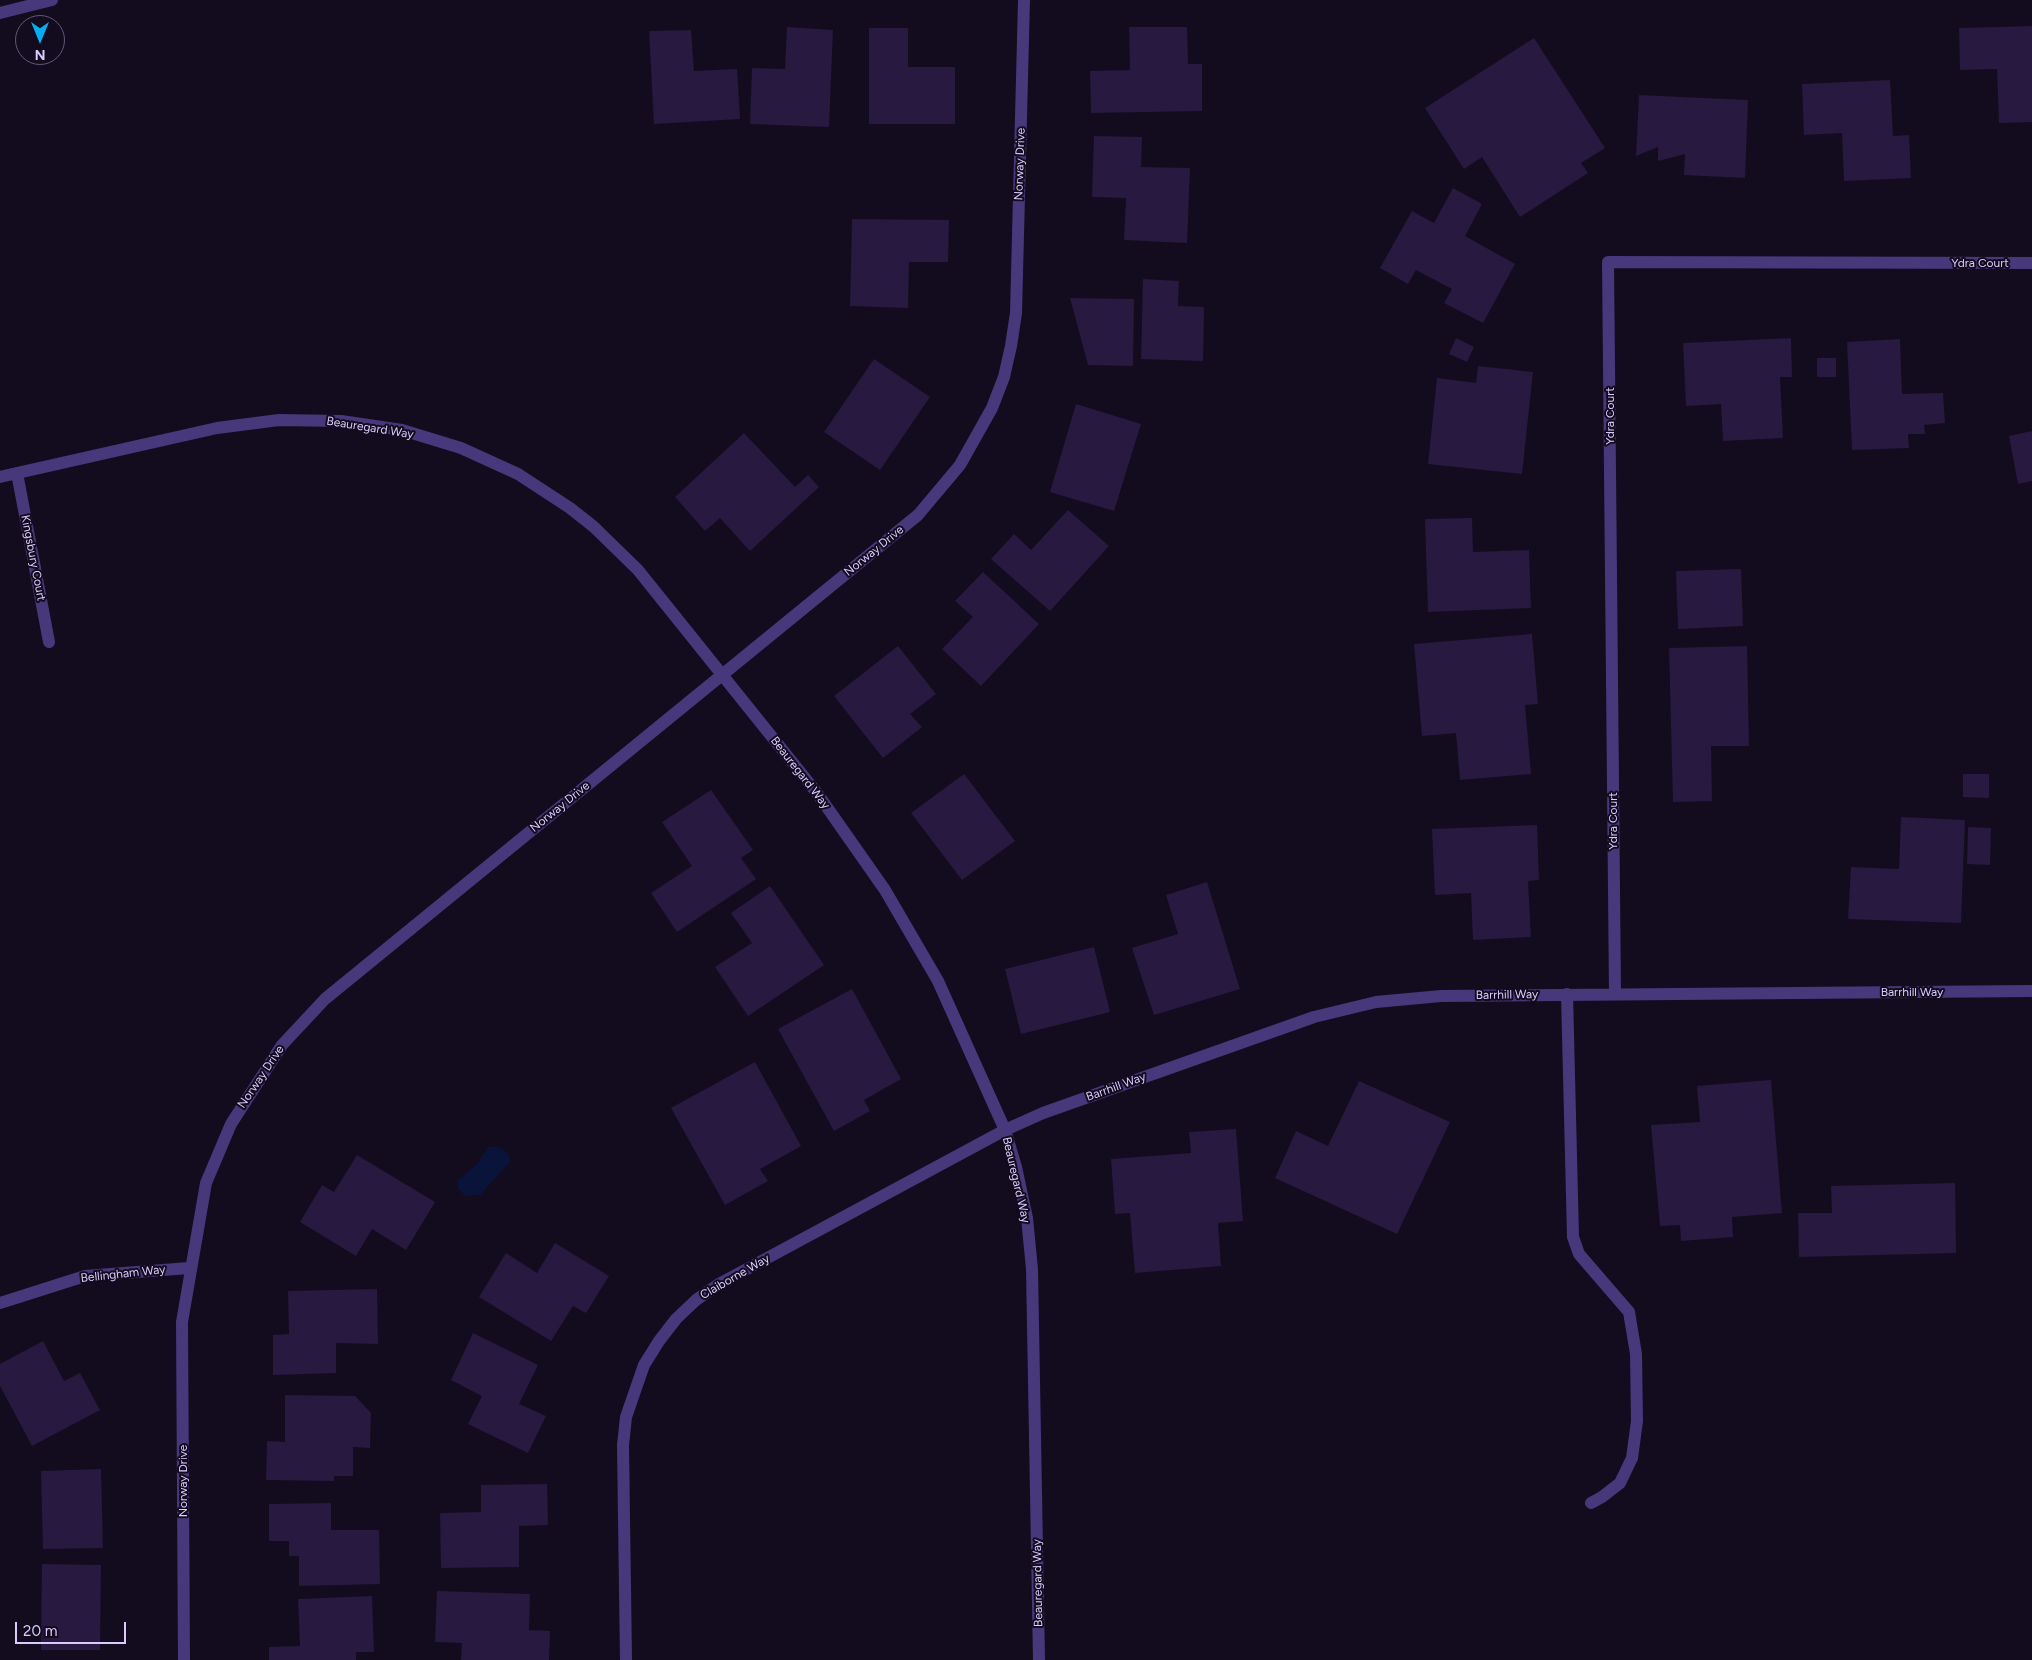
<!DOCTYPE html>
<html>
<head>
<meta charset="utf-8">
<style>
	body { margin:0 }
	#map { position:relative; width:2032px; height:1660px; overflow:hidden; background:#130c1e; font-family:Figtree,sans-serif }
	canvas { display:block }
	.north { position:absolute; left:15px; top:15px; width:50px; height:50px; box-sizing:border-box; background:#130c1e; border:1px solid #635878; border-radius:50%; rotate:180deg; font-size:14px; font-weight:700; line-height:20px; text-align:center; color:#dacbfe }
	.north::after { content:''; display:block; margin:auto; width:18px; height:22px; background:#05aef0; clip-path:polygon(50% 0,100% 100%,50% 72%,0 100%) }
	.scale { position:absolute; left:15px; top:1622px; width:111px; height:22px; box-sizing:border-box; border:2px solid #dacbfe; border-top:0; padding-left:6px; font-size:15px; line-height:18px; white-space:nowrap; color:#dacbfe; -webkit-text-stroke:4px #130c1e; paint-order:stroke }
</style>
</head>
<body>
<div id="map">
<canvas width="2032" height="1660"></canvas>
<div class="north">N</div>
<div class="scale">20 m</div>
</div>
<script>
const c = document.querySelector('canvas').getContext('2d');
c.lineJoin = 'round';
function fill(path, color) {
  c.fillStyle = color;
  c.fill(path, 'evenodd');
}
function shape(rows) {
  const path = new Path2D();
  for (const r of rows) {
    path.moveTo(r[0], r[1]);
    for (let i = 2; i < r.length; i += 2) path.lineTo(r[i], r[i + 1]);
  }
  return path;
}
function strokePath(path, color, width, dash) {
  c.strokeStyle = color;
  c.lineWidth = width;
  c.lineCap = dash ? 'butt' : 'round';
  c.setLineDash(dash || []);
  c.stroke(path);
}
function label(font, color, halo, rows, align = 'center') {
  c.font = font + ' Figtree,sans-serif';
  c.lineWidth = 4;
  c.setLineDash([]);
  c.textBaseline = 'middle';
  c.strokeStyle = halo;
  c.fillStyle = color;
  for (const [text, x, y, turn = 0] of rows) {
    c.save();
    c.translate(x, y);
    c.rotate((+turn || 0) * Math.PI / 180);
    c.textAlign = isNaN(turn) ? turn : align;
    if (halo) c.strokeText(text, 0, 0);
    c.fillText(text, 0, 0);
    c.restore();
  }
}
fill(shape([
	[488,1147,497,1147,505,1151,509,1155,510,1162,480,1195,465,1196,458,1188,457,1181,477,1164]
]), '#0a133a');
fill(shape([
	[2032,26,2032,122,1999,123,1997,69,1960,70,1959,28],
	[787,27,833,30,829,127,750,124,752,68,785,69],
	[1129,27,1187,27,1188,64,1202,64,1202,111,1091,113,1090,71,1130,70],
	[869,28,908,28,908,67,955,67,955,124,869,124],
	[691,30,694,71,737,69,740,119,654,124,649,31],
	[1534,38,1605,148,1581,163,1588,173,1520,217,1482,157,1464,169,1425,108],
	[1890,80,1893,136,1909,135,1911,178,1844,181,1842,133,1804,135,1802,84],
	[1639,95,1748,100,1745,178,1684,175,1685,154,1658,161,1658,147,1636,156],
	[1094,136,1142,137,1141,167,1190,168,1187,243,1124,240,1126,198,1092,197],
	[1453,188,1482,204,1465,236,1515,264,1483,323,1444,303,1452,289,1416,270,1408,284,1380,268,1412,211,1434,223],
	[852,219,949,220,948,262,909,262,908,308,850,306],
	[1143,279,1179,281,1178,306,1204,307,1203,361,1141,359],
	[1070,298,1134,299,1133,366,1088,365],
	[1456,338,1474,347,1467,362,1449,354],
	[1791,338,1792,377,1780,377,1783,438,1723,441,1721,404,1686,406,1683,343],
	[1900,339,1902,394,1943,393,1945,423,1924,425,1925,434,1908,434,1909,448,1852,450,1847,342],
	[1817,358,1836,358,1836,377,1817,377],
	[874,359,930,397,880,470,824,432],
	[1478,366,1533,372,1522,474,1428,464,1437,378,1476,383],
	[1076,404,1141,424,1114,511,1050,492],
	[2032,431,2032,481,2018,484,2009,436],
	[744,433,795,487,808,475,819,487,750,551,720,518,705,531,675,497],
	[1068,510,1109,546,1050,611,991,559,1014,534,1031,550],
	[1472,518,1473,552,1529,550,1531,608,1428,612,1425,519],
	[1741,569,1743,626,1678,629,1676,571],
	[983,572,1039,624,981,686,942,649,973,617,955,601],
	[1532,634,1538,704,1525,705,1531,774,1460,780,1456,733,1422,736,1414,644],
	[898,646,936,694,910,714,922,727,883,758,834,696],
	[1747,646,1749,746,1711,746,1712,801,1673,802,1669,648],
	[964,774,1015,841,962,880,911,813],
	[1963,774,1989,774,1989,798,1963,797],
	[711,790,753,850,741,858,756,879,677,932,651,893,692,866,662,822],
	[1901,817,1965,820,1961,923,1848,919,1851,867,1899,869],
	[1537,825,1539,880,1528,881,1531,937,1473,940,1471,893,1435,895,1432,829],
	[1968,827,1991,828,1990,865,1967,864],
	[1207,882,1240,989,1154,1015,1132,948,1178,934,1166,895],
	[770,886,824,965,748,1016,715,967,752,943,731,913],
	[1094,947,1110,1012,1021,1034,1005,969],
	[852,989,901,1079,864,1100,870,1111,834,1131,778,1029],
	[755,1062,801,1146,760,1169,768,1181,725,1205,671,1108],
	[1771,1080,1782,1213,1732,1217,1733,1237,1681,1241,1680,1225,1660,1226,1651,1125,1700,1122,1697,1086],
	[1359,1081,1450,1122,1397,1234,1275,1178,1296,1131,1328,1146],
	[1236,1129,1243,1221,1218,1223,1221,1266,1135,1273,1130,1213,1115,1214,1111,1159,1191,1153,1189,1132],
	[357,1155,435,1202,406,1250,372,1229,356,1256,300,1222,322,1185,334,1192],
	[1955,1183,1956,1253,1799,1257,1798,1213,1832,1213,1831,1186],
	[555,1243,609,1276,586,1313,573,1306,551,1341,479,1297,506,1253,537,1273],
	[377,1289,378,1344,336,1343,336,1373,273,1375,273,1335,289,1334,288,1291],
	[473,1333,538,1365,519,1404,546,1416,528,1453,468,1424,482,1396,451,1380],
	[43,1341,64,1381,80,1373,100,1410,32,1446,0,1386,0,1364],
	[285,1395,355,1396,371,1413,370,1448,353,1447,353,1476,334,1476,334,1481,266,1480,267,1441,285,1442],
	[101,1469,103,1548,43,1549,41,1471],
	[547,1484,548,1525,519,1526,519,1567,441,1568,440,1513,481,1512,481,1485],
	[331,1503,331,1530,379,1530,380,1584,299,1586,299,1556,289,1556,289,1541,269,1541,269,1504],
	[42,1564,101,1565,100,1650,41,1650],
	[437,1591,530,1594,529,1630,550,1631,549,1660,461,1660,462,1643,435,1642],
	[372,1596,374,1652,356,1652,356,1660,269,1660,269,1647,300,1646,298,1599]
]), '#27193f');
strokePath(shape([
	[1567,994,1573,1237,1579,1254,1629,1312,1636,1354,1637,1421,1632,1458,1620,1483,1602,1497,1591,1503]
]), '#47387c', 12);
strokePath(shape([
	[0,13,52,0],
	[17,473,49,642],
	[0,477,217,428,279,420,341,421,402,430,461,448,518,474,570,508,594,527,638,570,817,793,885,890,938,981,1005,1130,1016,1167,1027,1218,1032,1269,1039,1660],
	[1615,993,1608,262,2032,263],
	[0,1303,85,1276,189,1268],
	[184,1660,182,1322,206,1183,231,1124,282,1045,325,999,918,515,960,465,992,408,1004,377,1011,346,1016,313,1024,0],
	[626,1660,623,1445,626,1417,644,1365,659,1341,676,1319,696,1300,719,1284,1005,1130,1043,1113,1314,1017,1376,1002,1441,996,2032,991]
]), '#47387c', 12);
label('12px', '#dacbfe', '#130c1e', [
	["Norway Drive",1020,164,-88],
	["Ydra Court",1980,263],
	["Ydra Court",1610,416,-90],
	["Beauregard Way",370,428,9],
	["Norway Drive",874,551,-39],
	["Kingsbury Court",33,558,79],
	["Beauregard Way",800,773,52],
	["Norway Drive",560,807,-39],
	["Ydra Court",1613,821,-90],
	["Barrhill Way",1912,992],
	["Barrhill Way",1507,995,-1],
	["Norway Drive",261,1077,-56],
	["Barrhill Way",1116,1087,-20],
	["Beauregard Way",1016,1180,77],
	["Bellingham Way",123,1274,-6],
	["Claiborne Way",735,1277,-30],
	["Norway Drive",183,1481,-90],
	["Beauregard Way",1038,1583,-91]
]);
</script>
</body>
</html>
